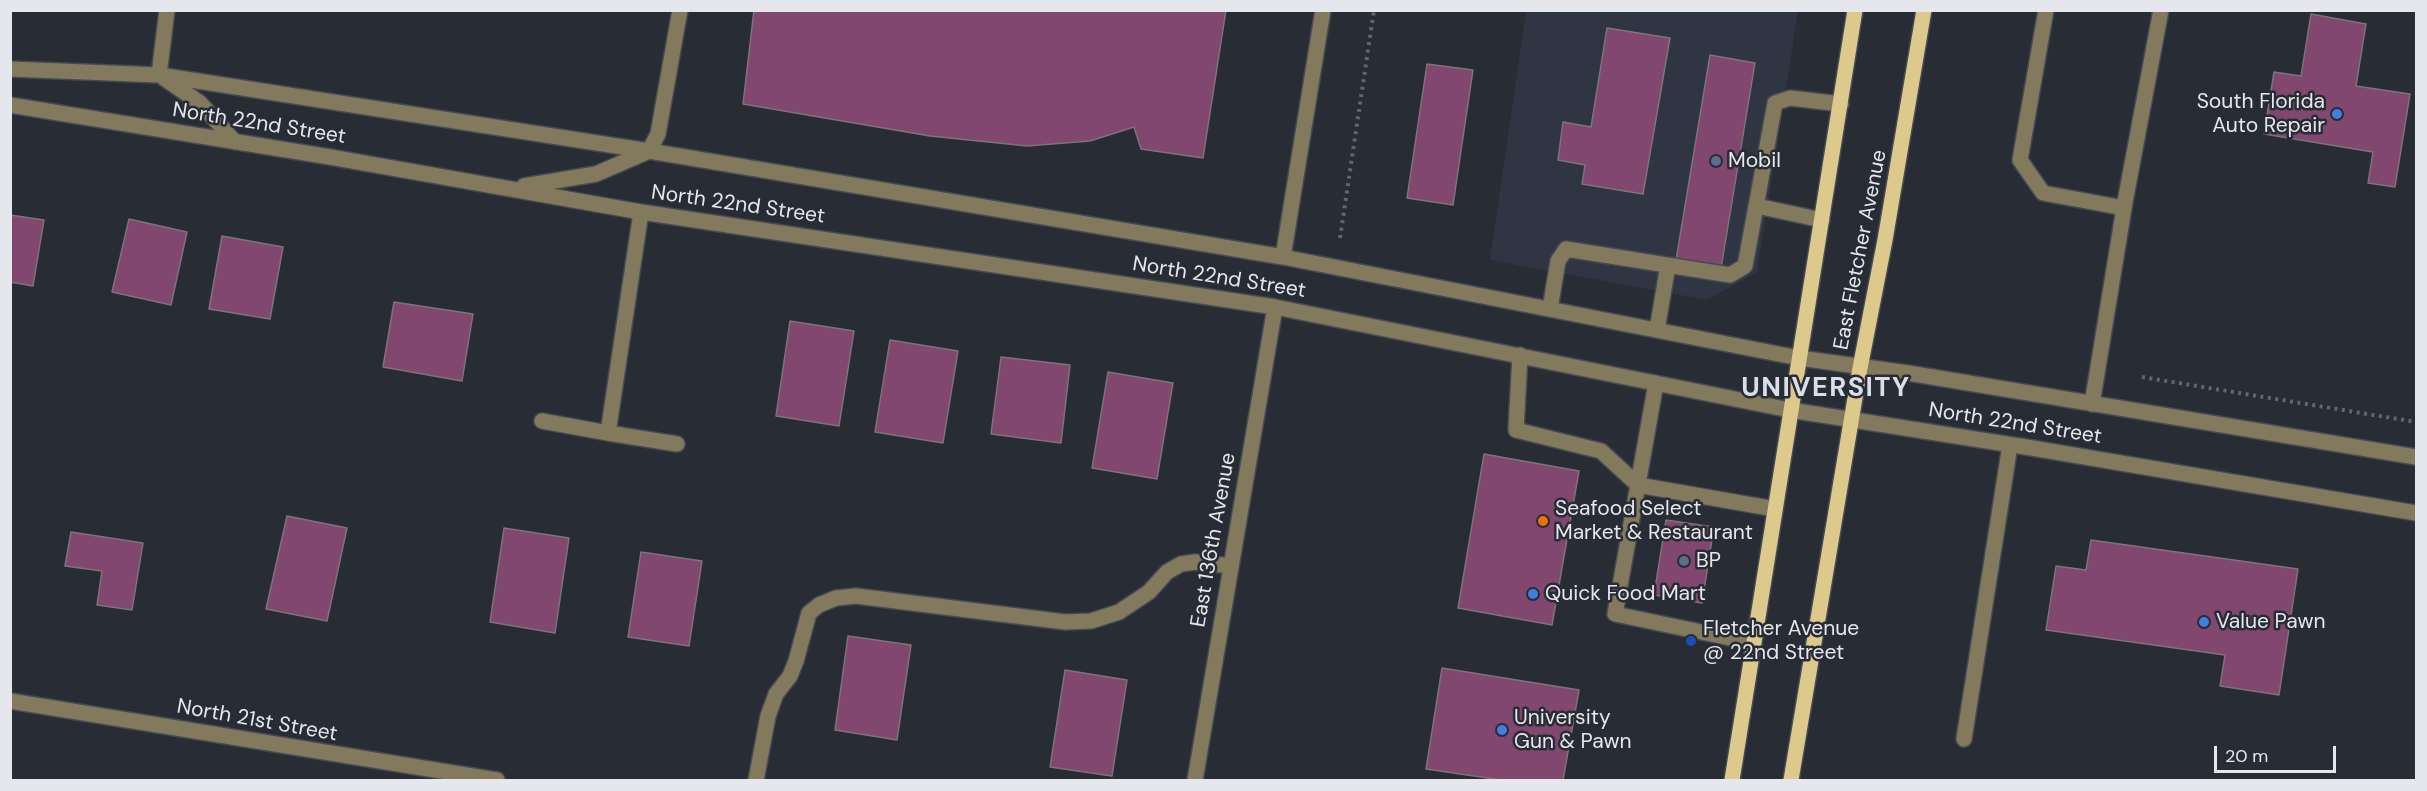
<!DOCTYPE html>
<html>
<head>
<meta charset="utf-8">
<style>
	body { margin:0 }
	#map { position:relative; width:2427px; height:791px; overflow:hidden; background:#282c35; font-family:"DM Sans",sans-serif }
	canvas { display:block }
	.frame { position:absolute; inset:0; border:12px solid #e5e7ed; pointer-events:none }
	.scale { position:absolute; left:2214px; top:746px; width:122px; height:27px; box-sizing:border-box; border:3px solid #e5e7ed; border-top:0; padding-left:8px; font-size:18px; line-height:21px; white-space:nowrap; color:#e5e7ed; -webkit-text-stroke:4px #282c35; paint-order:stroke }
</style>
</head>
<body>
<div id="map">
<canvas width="2427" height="791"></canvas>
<div class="frame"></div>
<div class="scale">20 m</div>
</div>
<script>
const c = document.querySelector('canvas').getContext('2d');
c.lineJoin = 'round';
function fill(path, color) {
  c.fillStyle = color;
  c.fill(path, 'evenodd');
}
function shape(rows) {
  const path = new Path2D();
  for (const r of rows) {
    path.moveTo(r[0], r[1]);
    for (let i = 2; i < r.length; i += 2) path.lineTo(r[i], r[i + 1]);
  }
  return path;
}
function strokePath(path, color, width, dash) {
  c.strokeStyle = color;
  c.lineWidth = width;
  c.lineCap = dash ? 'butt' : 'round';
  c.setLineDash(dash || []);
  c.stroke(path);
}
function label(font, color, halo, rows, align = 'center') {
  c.font = font + ' "DM Sans",sans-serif';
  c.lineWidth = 5;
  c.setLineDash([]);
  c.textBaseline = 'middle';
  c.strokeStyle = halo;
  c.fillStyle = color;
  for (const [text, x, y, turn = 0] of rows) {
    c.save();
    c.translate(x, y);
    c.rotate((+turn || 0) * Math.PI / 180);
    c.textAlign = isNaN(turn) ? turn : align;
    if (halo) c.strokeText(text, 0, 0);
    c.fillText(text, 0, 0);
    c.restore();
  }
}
fill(shape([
	[1526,11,1798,11,1757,272,1707,300,1490,260]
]), '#303544');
const building = shape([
	[754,10,1226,10,1203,158,1141,149,1134,127,1090,141,1027,146,930,136,743,104,754,10],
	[2311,14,2366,24,2356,86,2410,94,2395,187,2368,183,2373,152,2264,134,2274,72,2301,76,2311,14],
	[1607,28,1670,38,1643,194,1582,184,1585,165,1558,160,1563,122,1591,127,1607,28],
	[1710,55,1755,63,1721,268,1676,260,1710,55],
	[1427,64,1473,70,1453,205,1407,198,1427,64],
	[10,215,44,220,33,286,10,282,10,215],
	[129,219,187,232,171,305,112,292,129,219],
	[222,236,283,247,270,319,209,309,222,236],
	[394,302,473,314,462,381,383,367,394,302],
	[790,321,854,331,839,426,776,416,790,321],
	[890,340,958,351,943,443,875,432,890,340],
	[1001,357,1070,365,1061,443,991,434,1001,357],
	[1108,372,1173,383,1157,479,1092,468,1108,372],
	[1484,454,1579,471,1552,625,1458,608,1484,454],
	[287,516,347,528,327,621,266,609,287,516],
	[1666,520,1714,527,1702,603,1654,595,1666,520],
	[504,528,569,538,555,633,490,622,504,528],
	[71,532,143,543,132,610,97,605,102,571,65,566,71,532],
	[2091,540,2298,569,2279,695,2220,686,2225,655,2046,630,2056,566,2086,570,2091,540],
	[641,552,702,561,689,646,628,637,641,552],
	[848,636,911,645,897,740,835,730,848,636],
	[1442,668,1579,690,1563,780,1501,780,1426,769,1442,668],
	[1065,670,1127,680,1112,776,1050,767,1065,670]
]);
fill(building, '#82476f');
strokePath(building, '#7e737a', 1.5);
const minor = shape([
	[2046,10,2020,160,2043,193,2124,208],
	[10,69,159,75,649,151,1283,257,1799,358,1908,373,2416,457],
	[159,75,167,10],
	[164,78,200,103,235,142],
	[10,105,330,157,641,212,1275,307,1790,410,2032,448,2416,513],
	[524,186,596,174,649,151,658,134,680,10],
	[1757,206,1822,220],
	[1283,257,1323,10],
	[1550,309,1558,261,1566,249,1730,275,1745,266,1775,103,1790,98,1841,104],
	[1657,330,1668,265],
	[1520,355,1516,430,1601,451,1638,485,1775,509],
	[1656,383,1615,614,1754,643],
	[2092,404,2125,202,2161,10],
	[542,421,608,433,641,212],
	[608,433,677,444],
	[10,701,497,780],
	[1964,739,2010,445],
	[756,780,768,716,776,694,790,676,796,661,809,613,819,605,836,598,856,596,1065,622,1091,621,1119,612,1149,592,1167,572,1181,564,1195,562,1231,566],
	[1195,780,1275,307]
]);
const major = shape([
	[1732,780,1855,10],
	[1791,780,1860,368,1885,240,1924,10]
]);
strokePath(minor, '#464a52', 18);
strokePath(major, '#464a52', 18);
strokePath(shape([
	[1340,238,1374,10],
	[2142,377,2416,422]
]), '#63666e', 4, [3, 4.5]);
strokePath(minor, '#837a5d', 15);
strokePath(major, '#dcc98b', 15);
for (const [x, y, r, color] of [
	[2337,114,6,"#3f7fe0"],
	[1716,161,6,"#5c6f8a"],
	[1543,521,6,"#e8710a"],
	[1684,561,6,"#5c6f8a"],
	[1533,594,6,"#3f7fe0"],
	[2204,622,6,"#3f7fe0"],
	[1691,641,6,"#1a4fb4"],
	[1502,730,6,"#3f7fe0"]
]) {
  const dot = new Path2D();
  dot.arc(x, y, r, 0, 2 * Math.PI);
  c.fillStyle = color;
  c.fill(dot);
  strokePath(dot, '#282c35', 2);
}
label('21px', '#e5e7ed', '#282c35', [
	["South Florida",2325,102,"right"],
	["Auto Repair",2325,126,"right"],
	["Mobil",1728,161],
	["Seafood Select",1555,509],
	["Market & Restaurant",1555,533],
	["BP",1696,561],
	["Quick Food Mart",1545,594],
	["Value Pawn",2216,622],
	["Fletcher Avenue",1703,629],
	["@ 22nd Street",1703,653],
	["University",1514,718],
	["Gun & Pawn",1514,742]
], 'left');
label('21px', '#e5e7ed', '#282c35', [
	["North 22nd Street",259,124,9],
	["North 22nd Street",738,205,8],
	["East Fletcher Avenue",1861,250,-79],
	["North 22nd Street",1219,278,9],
	["North 22nd Street",2015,424,9],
	["East 136th Avenue",1214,540,-80],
	["North 21st Street",257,721,10]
]);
c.letterSpacing = '1.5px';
label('bold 27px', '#d9deea', '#282c35', [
	["UNIVERSITY",1826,389]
]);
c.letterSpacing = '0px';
</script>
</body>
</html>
